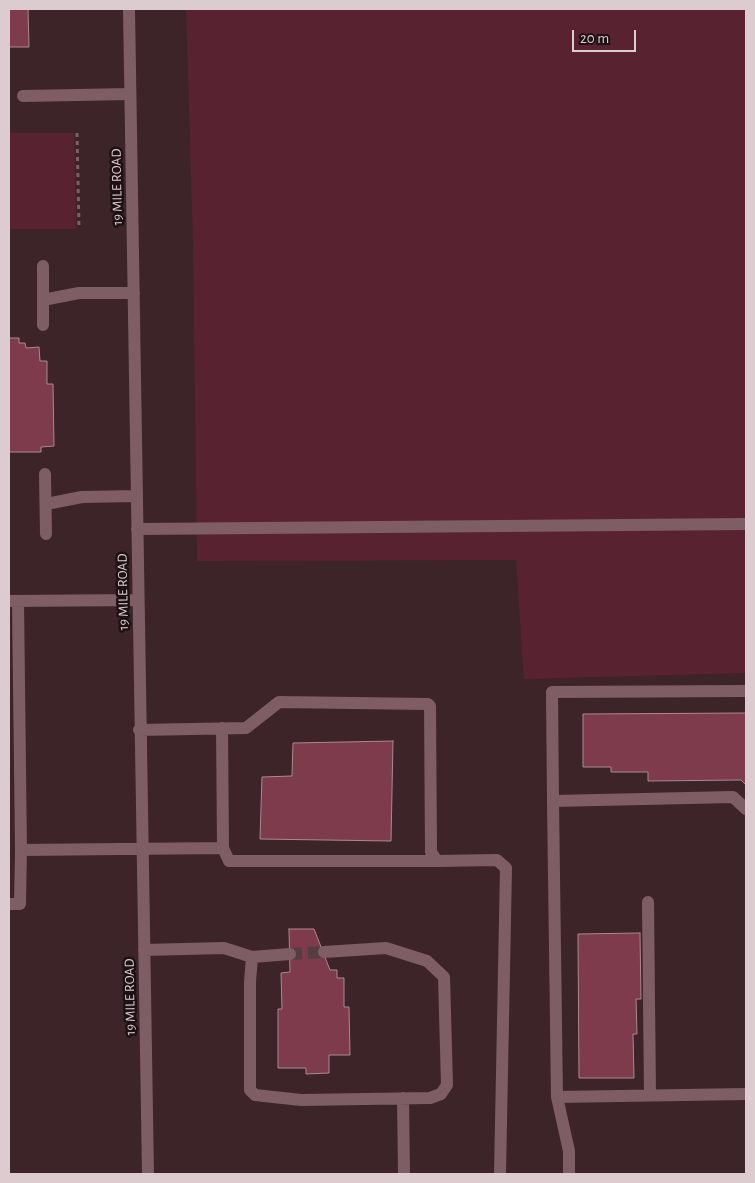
<!DOCTYPE html>
<html>
<head>
<meta charset="utf-8">
<style>
	body { margin:0 }
	#map { position:relative; width:755px; height:1183px; overflow:hidden; background:#3d2429; font-family:"Alegreya Sans",sans-serif }
	canvas { display:block }
	.frame { position:absolute; inset:0; border:10px solid #ddcccf; pointer-events:none }
	.scale { position:absolute; left:572px; top:30px; width:64px; height:22px; box-sizing:border-box; border:2px solid #ddcccf; border-top:0; padding-left:6px; font-size:15px; line-height:18px; white-space:nowrap; color:#ddcccf; -webkit-text-stroke:4px #1c1113; paint-order:stroke }
</style>
</head>
<body>
<div id="map">
<canvas width="755" height="1183"></canvas>
<div class="frame"></div>
<div class="scale">20 m</div>
</div>
<script>
const c = document.querySelector('canvas').getContext('2d');
c.lineJoin = 'round';
function fill(path, color) {
  c.fillStyle = color;
  c.fill(path, 'evenodd');
}
function shape(rows) {
  const path = new Path2D();
  for (const r of rows) {
    path.moveTo(r[0], r[1]);
    for (let i = 2; i < r.length; i += 2) path.lineTo(r[i], r[i + 1]);
  }
  return path;
}
function strokePath(path, color, width, dash) {
  c.strokeStyle = color;
  c.lineWidth = width;
  c.lineCap = dash ? 'butt' : 'round';
  c.setLineDash(dash || []);
  c.stroke(path);
}
function label(font, color, halo, rows, align = 'center') {
  c.font = font + ' "Alegreya Sans",sans-serif';
  c.lineWidth = 5;
  c.setLineDash([]);
  c.textBaseline = 'middle';
  c.strokeStyle = halo;
  c.fillStyle = color;
  for (const [text, x, y, turn = 0] of rows) {
    c.save();
    c.translate(x, y);
    c.rotate((+turn || 0) * Math.PI / 180);
    c.textAlign = isNaN(turn) ? turn : align;
    if (halo) c.strokeText(text, 0, 0);
    c.fillText(text, 0, 0);
    c.restore();
  }
}
fill(shape([
	[186,9,746,9,746,673,524,679,516,560,197,561,193,244],
	[9,133,74,133,76,229,9,229]
]), '#582231');
const building = shape([
	[9,9,28,9,29,47,9,47,9,9],
	[9,338,19,338,19,343,25,343,26,348,39,347,40,361,47,361,47,384,53,384,54,446,41,447,41,452,9,452,9,338],
	[746,713,746,785,741,780,648,781,648,772,611,772,611,767,583,767,583,714,746,713],
	[393,741,391,841,260,839,262,777,292,776,293,743,393,741],
	[289,929,314,929,330,970,337,970,337,978,344,978,344,1007,349,1007,350,1055,329,1055,329,1073,306,1074,306,1068,278,1068,278,1009,282,1009,281,973,290,972,289,929],
	[640,933,641,999,636,999,637,1034,633,1034,634,1078,579,1078,578,934,640,933]
]);
fill(building, '#7e3b4c');
strokePath(building, '#aa8a91', 1);
strokePath(shape([
	[290,954,324,952]
]), '#553d42', 12, [12, 6]);
strokePath(shape([
	[77,133,79,229]
]), '#796367', 3, [4, 4]);
strokePath(shape([
	[129,9,148,1174],
	[23,96,130,94],
	[43,266,43,325],
	[43,300,79,293,134,293],
	[45,474,46,534],
	[46,504,82,497,136,496],
	[137,529,746,524],
	[9,601,138,600],
	[18,601,21,850,223,848,229,861,437,861],
	[222,728,223,848],
	[139,730,246,728,279,702,428,704,430,706,431,852,437,861,497,860,506,868,500,1174],
	[553,801,552,692,746,691],
	[648,902,650,1095],
	[9,904,20,904,21,850],
	[144,950,224,948,252,957,250,982,250,1090,255,1095,301,1100,430,1098,441,1094,447,1085,444,977,427,961,386,948,324,952],
	[252,957,290,954],
	[557,1097,746,1094],
	[403,1098,404,1174],
	[569,1174,569,1151,557,1097,553,801,733,797,746,809]
]), '#7e5e64', 12);
label('14px', '#ddcccf', '#1c1113', [
	["19 MILE ROAD",117,187,-91],
	["19 MILE ROAD",123,592,-91],
	["19 MILE ROAD",130,997,-91]
]);
</script>
</body>
</html>
